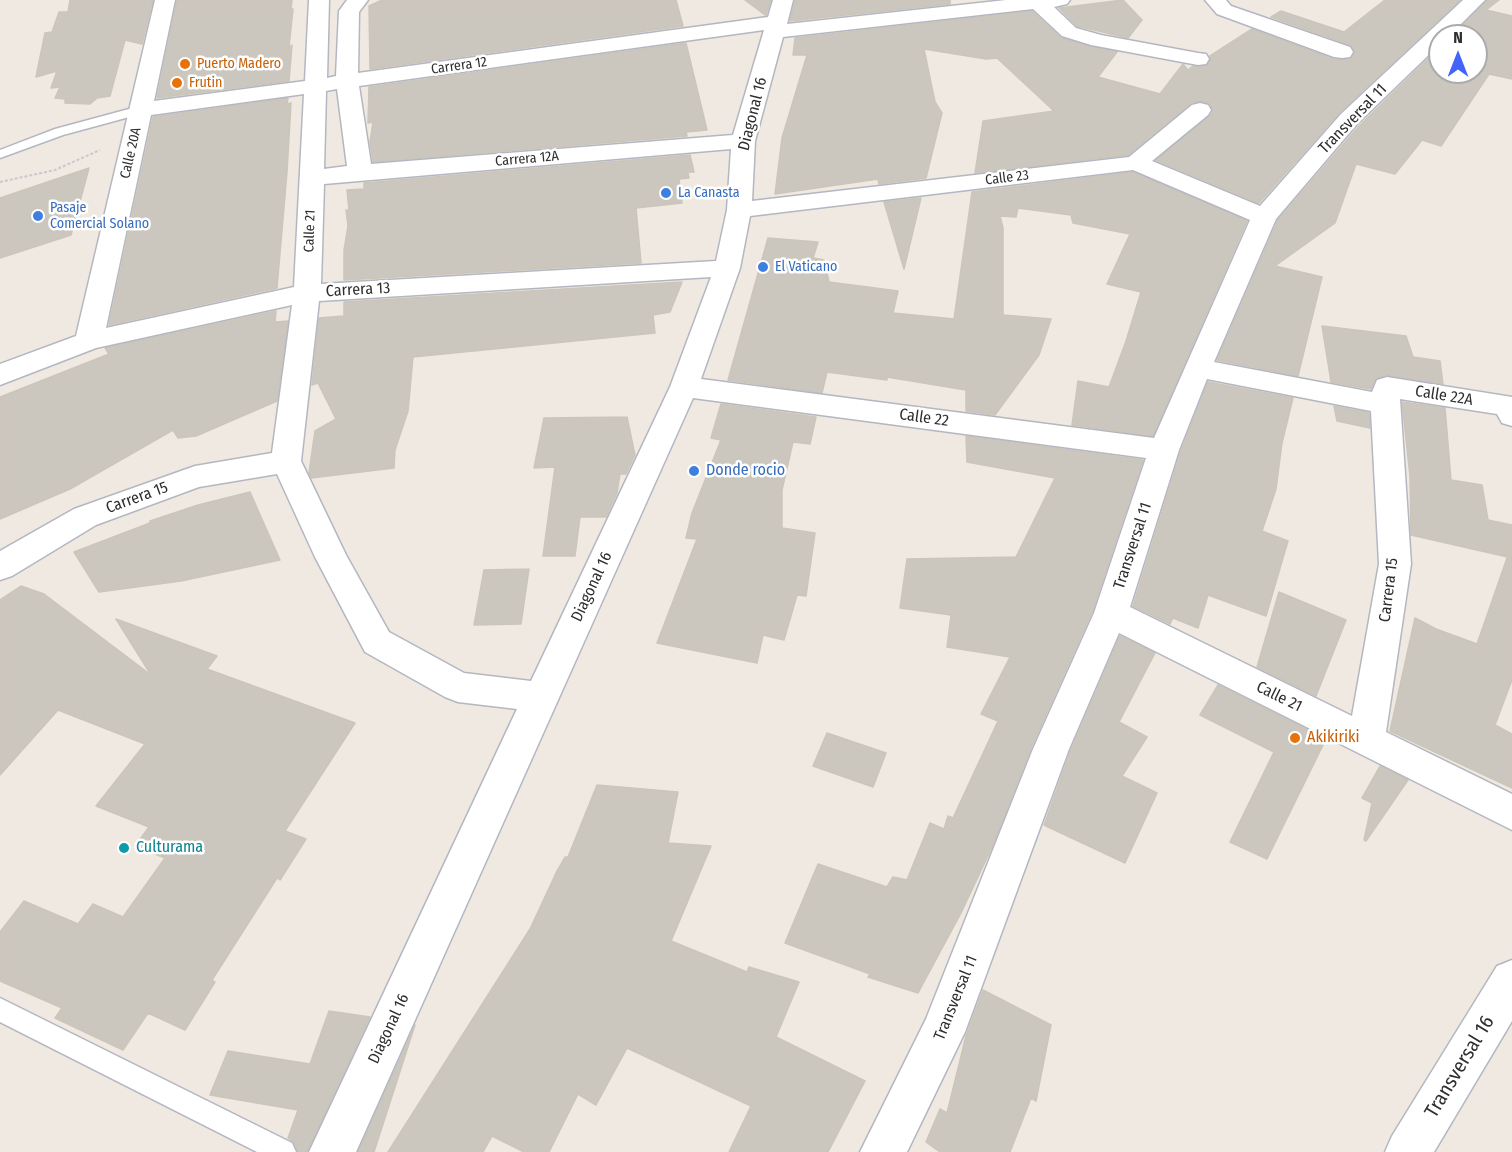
<!DOCTYPE html>
<html>
<head>
<meta charset="utf-8">
<style>
	body { margin:0 }
	#map { position:relative; width:1512px; height:1152px; overflow:hidden; background:#efe9e1; font-family:"Fira Sans Condensed",sans-serif }
	canvas { display:block }
	.north { position:absolute; left:1428px; top:24px; width:60px; height:60px; box-sizing:border-box; background:#fff; border:2px solid #ababab; border-radius:50%; rotate:0deg; font-size:16px; font-weight:700; line-height:24px; text-align:center; color:#2e2e2e }
	.north::after { content:''; display:block; margin:auto; width:21px; height:27px; background:#4264fb; clip-path:polygon(50% 0,100% 100%,50% 72%,0 100%) }
</style>
</head>
<body>
<div id="map">
<canvas width="1512" height="1152"></canvas>
<div class="north">N</div>
</div>
<script>
const c = document.querySelector('canvas').getContext('2d');
c.lineJoin = 'round';
function fill(path, color) {
  c.fillStyle = color;
  c.fill(path, 'evenodd');
}
function shape(rows) {
  const path = new Path2D();
  for (const r of rows) {
    path.moveTo(r[0], r[1]);
    for (let i = 2; i < r.length; i += 2) path.lineTo(r[i], r[i + 1]);
  }
  return path;
}
function strokePath(path, color, width, dash) {
  c.strokeStyle = color;
  c.lineWidth = width;
  c.lineCap = dash ? 'butt' : 'round';
  c.setLineDash(dash || []);
  c.stroke(path);
}
function label(font, color, halo, rows, align = 'center') {
  c.font = font + ' "Fira Sans Condensed",sans-serif';
  c.lineWidth = 5;
  c.setLineDash([]);
  c.textBaseline = 'middle';
  c.strokeStyle = halo;
  c.fillStyle = color;
  for (const [text, x, y, turn = 0] of rows) {
    c.save();
    c.translate(x, y);
    c.rotate((+turn || 0) * Math.PI / 180);
    c.textAlign = isNaN(turn) ? turn : align;
    if (halo) c.strokeText(text, 0, 0);
    c.fillText(text, 0, 0);
    c.restore();
  }
}
const building = shape([
	[70,0,153,0,142,44,125,40,110,96,97,98,90,104,65,103,65,99,55,98,60,87,51,88,57,71,36,77,45,33,52,32,59,12,68,12,70,0],
	[177,0,292,0,291,9,293,9,289,47,292,45,289,81,157,98,177,0],
	[382,0,676,0,683,26,370,69,369,6,382,0],
	[745,0,771,0,766,15,765,15,745,0],
	[795,0,950,0,950,4,790,21,795,0],
	[1123,0,1142,20,1128,38,1077,26,1059,8,1123,0],
	[1385,0,1460,0,1339,113,1259,203,1156,160,1210,116,1213,111,1210,104,1201,101,1191,103,1128,155,975,173,983,121,1054,111,997,58,986,59,924,49,935,102,942,113,926,178,879,184,878,179,775,194,782,138,807,55,793,55,795,38,1032,11,1061,38,1117,52,1098,77,1160,94,1183,64,1188,70,1193,66,1206,66,1211,60,1210,56,1252,29,1333,59,1350,59,1355,53,1351,45,1271,17,1281,11,1344,32,1385,0],
	[1487,0,1499,0,1486,10,1512,16,1512,79,1489,74,1441,146,1422,140,1395,174,1356,164,1335,223,1275,266,1322,277,1298,376,1217,360,1278,220,1359,126,1440,47,1440,72,1476,72,1476,36,1452,36,1487,0],
	[686,43,707,130,686,132,687,136,373,162,370,142,373,122,368,123,369,87,686,43],
	[288,98,287,104,291,103,287,172,277,288,109,325,153,117,288,98],
	[690,155,694,172,688,172,689,178,679,179,682,203,636,208,641,263,344,280,344,250,348,226,346,210,349,210,347,190,364,189,364,183,690,155],
	[89,168,71,235,0,258,0,198,89,168],
	[1133,172,1247,221,1153,436,1072,425,1078,381,1109,387,1126,341,1141,292,1107,284,1130,234,1073,223,1071,215,1018,208,1016,217,1000,216,1003,228,1003,315,1051,319,1039,355,995,415,966,411,966,390,887,377,887,380,827,372,822,393,728,380,768,238,818,242,813,258,824,260,829,282,898,291,893,313,954,319,972,192,1133,172],
	[921,198,904,269,884,202,921,198],
	[682,282,670,312,653,315,655,333,413,357,408,411,395,450,394,468,311,478,309,473,315,431,336,419,318,383,312,385,319,318,344,316,344,302,682,282],
	[276,311,275,322,288,321,277,401,196,436,178,438,173,430,70,489,0,519,0,397,109,354,105,348,276,311],
	[1322,326,1406,336,1413,357,1440,361,1443,384,1387,375,1376,378,1371,389,1331,382,1322,326],
	[1208,382,1293,398,1282,443,1276,489,1262,531,1288,541,1266,616,1208,595,1198,628,1173,618,1170,624,1133,606,1181,451,1208,382],
	[1402,402,1445,408,1451,480,1482,485,1488,520,1512,525,1512,558,1411,535,1410,476,1402,402],
	[721,404,816,417,810,444,793,442,782,490,782,528,815,533,806,596,797,595,784,640,763,635,757,663,657,643,697,539,686,538,692,513,721,440,711,438,721,404],
	[1334,406,1369,413,1370,428,1337,421,1334,406],
	[627,417,635,455,626,474,620,474,617,493,606,517,580,517,575,556,543,556,555,467,534,468,544,418,627,417],
	[966,436,1143,460,1092,612,1031,748,993,845,961,913,918,993,868,977,870,974,785,943,818,864,887,887,893,877,907,880,930,823,944,829,948,816,953,818,998,721,981,714,1010,657,947,647,951,615,900,608,907,559,1016,557,1055,478,967,462,966,436],
	[250,492,280,560,181,581,99,592,74,552,150,523,150,521,198,505,250,492],
	[1507,558,1512,559,1512,680,1495,725,1512,734,1512,788,1390,731,1415,618,1436,629,1477,644,1507,558],
	[529,569,521,624,474,625,484,570,529,569],
	[21,586,44,594,151,675,116,619,217,656,207,669,355,723,285,831,306,839,280,880,277,878,212,980,215,982,185,1030,148,1013,123,1050,55,1018,62,1008,0,981,0,932,24,901,78,924,93,904,123,917,165,858,135,846,149,827,96,806,145,744,58,710,0,775,0,600,21,586],
	[1279,592,1346,620,1316,696,1257,667,1279,592],
	[1120,636,1155,653,1119,722,1147,737,1122,776,1157,793,1125,863,1044,825,1071,750,1120,636],
	[1218,685,1326,739,1267,859,1230,842,1274,752,1200,715,1218,685],
	[827,733,886,753,873,787,813,766,827,733],
	[1380,766,1408,780,1366,841,1364,840,1372,803,1362,798,1380,766],
	[597,785,678,792,668,843,711,846,671,941,747,972,749,967,799,982,776,1037,865,1081,828,1152,729,1152,751,1106,627,1048,596,1105,578,1094,549,1152,524,1152,492,1136,483,1152,388,1152,530,929,557,871,565,857,568,857,597,785],
	[983,990,1051,1025,1036,1101,1031,1098,1010,1152,940,1152,926,1142,940,1109,947,1113,966,1036,983,990],
	[329,1011,370,1017,307,1152,298,1152,294,1142,288,1138,298,1110,210,1095,228,1051,310,1064,329,1011],
	[415,1025,374,1152,358,1152,415,1025]
]);
fill(building, '#cbc7bf');
strokePath(building, '#cbc5ba', 1.5);
const lane = shape([
	[140,106,144,107,144,113,63,135,0,158,0,150,55,129,140,106],
	[0,998,292,1143,296,1152,257,1152,0,1022,0,998]
]);
const street = shape([
	[155,0,175,0,154,101,305,81,309,0,329,0,327,78,336,76,339,11,347,0,368,0,359,12,358,73,768,17,773,0,793,0,787,24,1006,0,1070,0,1067,4,1054,7,1076,28,1101,35,1198,53,1206,54,1209,59,1206,64,1198,65,1091,45,1062,36,1033,9,783,37,755,141,752,201,1129,157,1192,105,1200,103,1208,105,1211,110,1208,115,1152,161,1260,206,1341,114,1463,0,1485,0,1449,36,1440,36,1440,44,1357,124,1276,219,1214,362,1372,392,1377,380,1387,377,1512,397,1512,426,1502,423,1497,414,1400,399,1411,564,1386,732,1512,794,1512,830,1119,633,1069,749,965,1032,907,1152,860,1152,926,1019,1033,749,1094,613,1146,458,693,398,356,1152,309,1152,517,709,458,702,445,697,365,652,315,557,277,474,199,487,96,525,12,576,0,580,0,551,74,509,195,466,272,453,292,305,96,348,0,385,0,364,76,336,155,0],
	[764,30,733,135,371,164,359,86,764,30],
	[337,89,347,166,324,169,326,91,337,89],
	[304,94,294,287,106,328,151,115,304,94],
	[731,149,727,210,716,261,321,284,324,184,731,149],
	[1133,170,1250,220,1154,438,701,379,740,268,750,216,1133,170],
	[711,277,670,387,531,681,464,673,389,632,346,555,301,461,319,301,711,277],
	[1207,379,1371,411,1379,564,1352,716,1130,607,1179,450,1207,379],
	[1205,0,1226,0,1231,6,1350,47,1353,52,1350,57,1342,58,1334,57,1217,14,1205,0],
	[1512,960,1512,1021,1434,1152,1385,1152,1392,1136,1497,966,1512,960]
]);
strokePath(lane, '#b4b7c1', 3);
strokePath(street, '#b4b7c1', 3);
strokePath(shape([
	[0,182,55,170,100,150]
]), '#c9c9c9', 2, [3, 2]);
fill(lane, '#fff');
fill(street, '#fff');
for (const [x, y, r, color] of [
	[185,64,6,"#e8710a"],
	[177,83,6,"#e8710a"],
	[666,193,6,"#3f7fe0"],
	[38,216,6,"#3f7fe0"],
	[763,267,6,"#3f7fe0"],
	[694,471,6,"#3f7fe0"],
	[1295,738,6,"#e8710a"],
	[124,848,6,"#0f9aa8"]
]) {
  const dot = new Path2D();
  dot.arc(x, y, r, 0, 2 * Math.PI);
  c.fillStyle = color;
  c.fill(dot);
  strokePath(dot, '#fff', 2);
}
label('14px', '#c56008', '#fff', [
	["Puerto Madero",197,64],
	["Frutin",189,83]
], 'left');
label('14px', '#2e2e2e', '#fff', [
	["Carrera 12",459,66,-8],
	["Calle 20A",131,153,-77],
	["Carrera 12A",527,159,-5],
	["Calle 23",1007,178,-7],
	["Calle 21",310,231,-88]
]);
label('14px', '#366cbe', '#fff', [
	["La Canasta",678,193],
	["Pasaje",50,208],
	["Comercial Solano",50,224],
	["El Vaticano",775,267]
], 'left');
label('16px', '#2e2e2e', '#fff', [
	["Diagonal 16",753,114,-76],
	["Transversal 11",1353,119,-46],
	["Carrera 13",358,290,-3],
	["Calle 22A",1444,396,9],
	["Calle 22",924,418,8],
	["Carrera 15",137,498,-20],
	["Transversal 11",1133,546,-72],
	["Diagonal 16",592,587,-65],
	["Carrera 15",1389,590,-83],
	["Calle 21",1279,697,26],
	["Transversal 11",956,998,-68],
	["Diagonal 16",389,1029,-65]
]);
label('16px', '#366cbe', '#fff', [
	["Donde rocio",706,471]
], 'left');
label('16px', '#c56008', '#fff', [
	["Akikiriki",1307,738]
], 'left');
label('16px', '#0d838f', '#fff', [
	["Culturama",136,848]
], 'left');
label('20px', '#2e2e2e', '#fff', [
	["Transversal 16",1460,1067,-59]
]);
</script>
</body>
</html>
